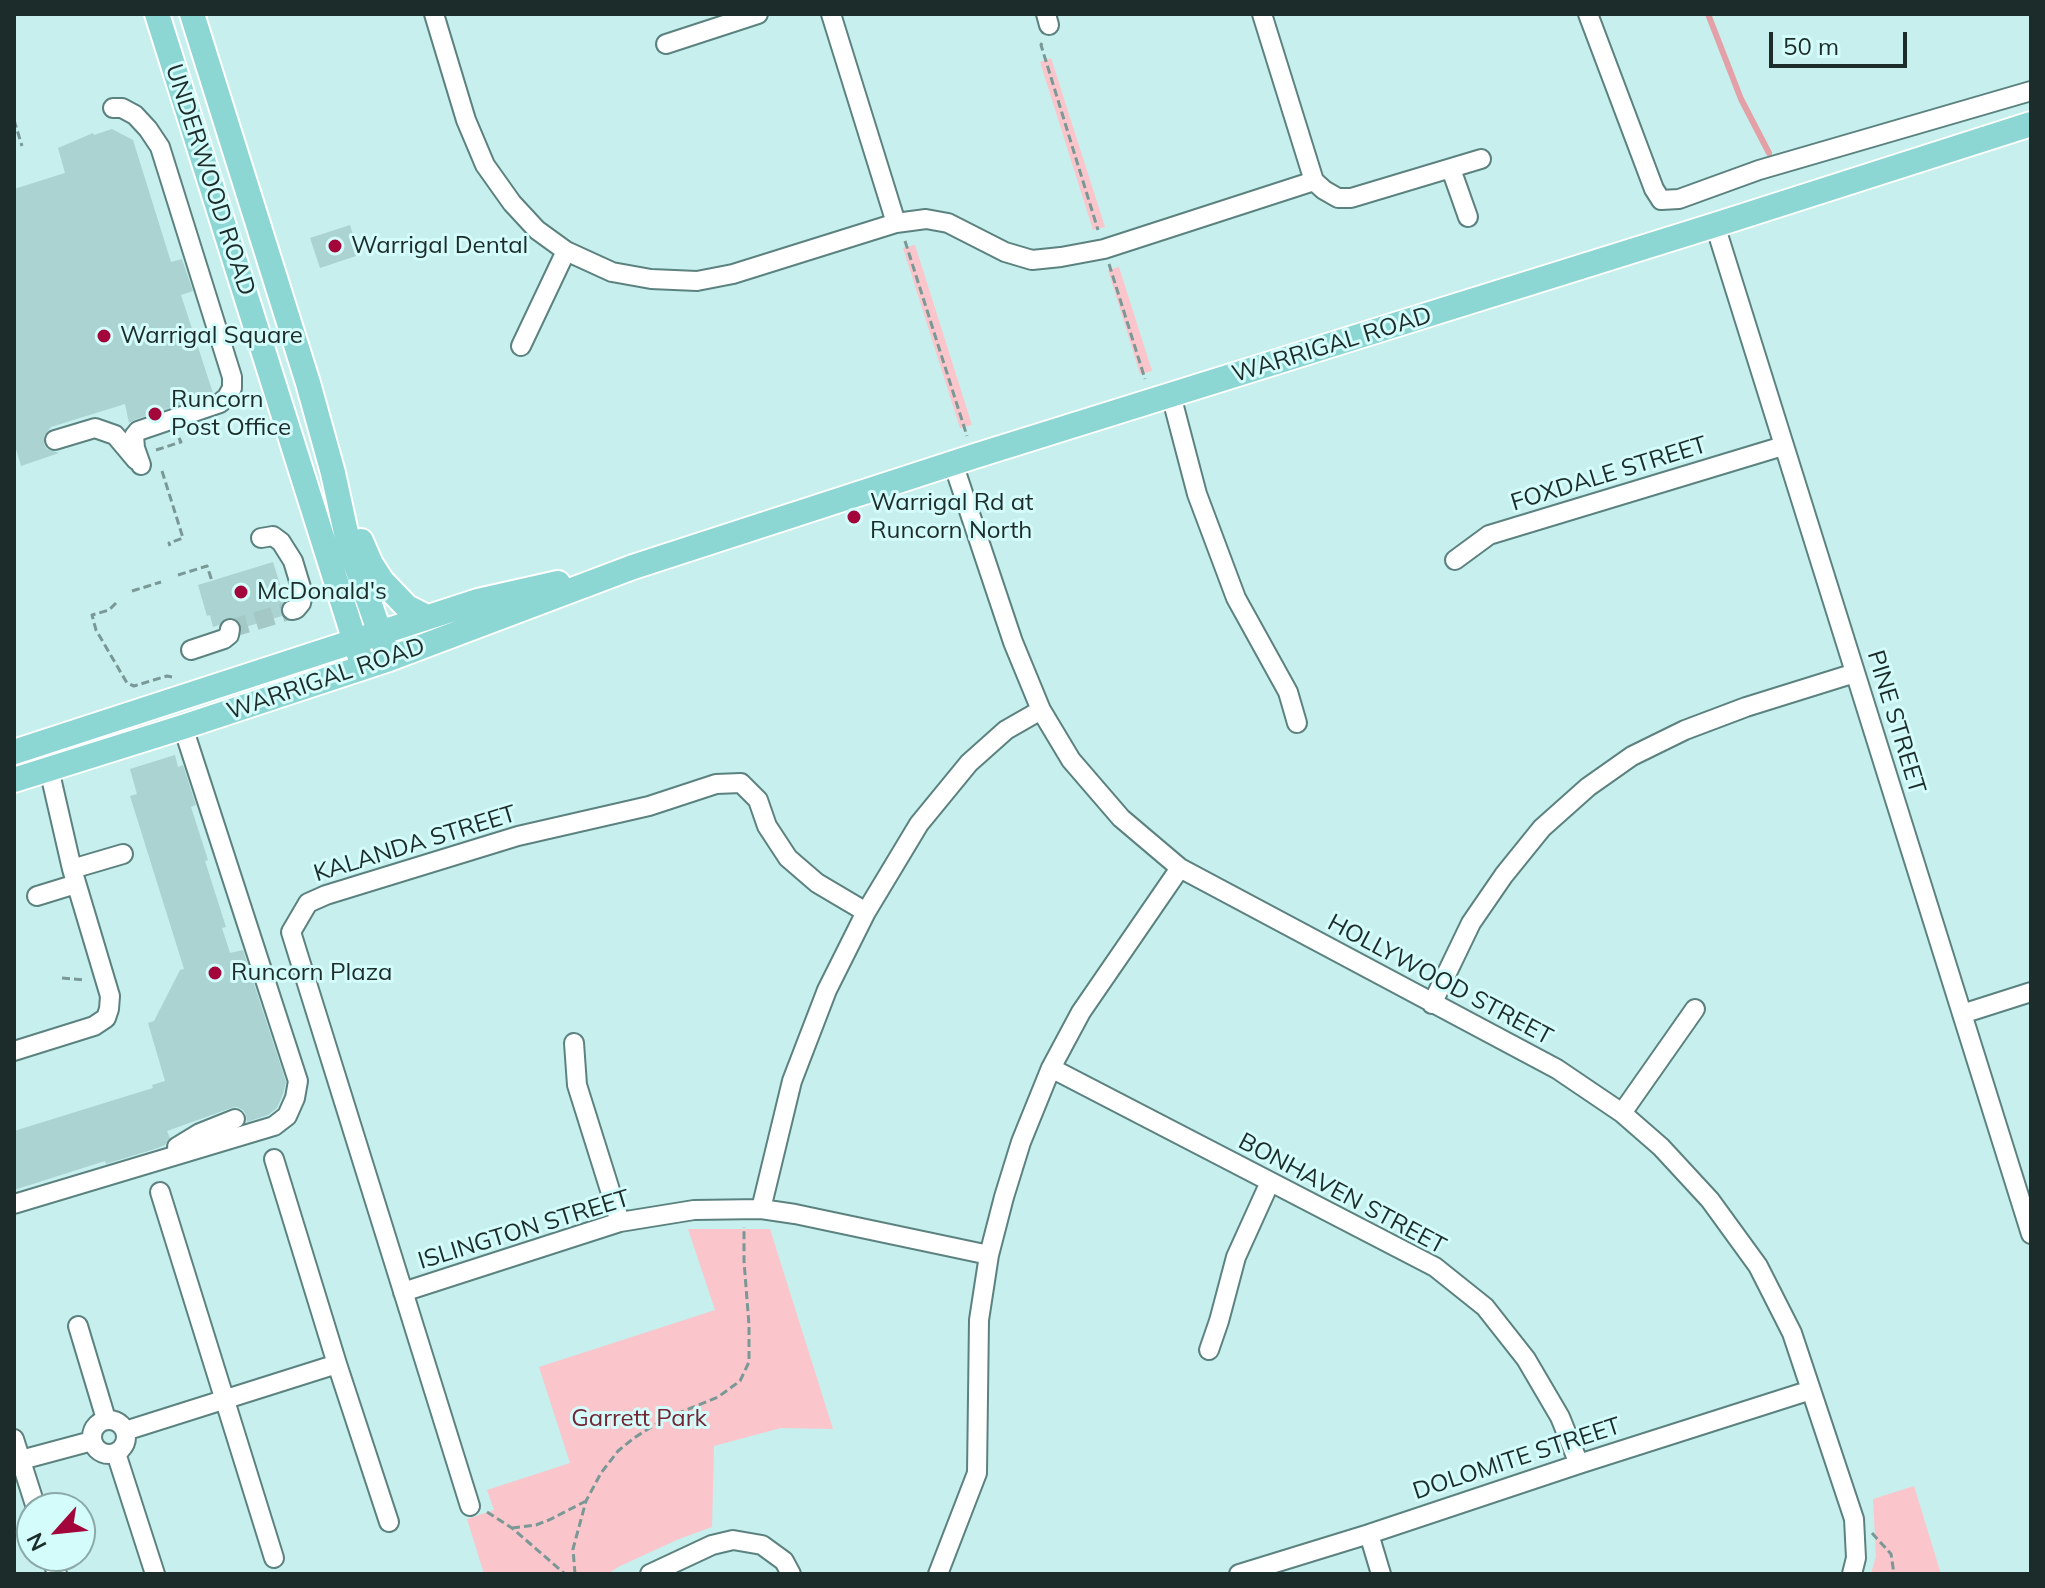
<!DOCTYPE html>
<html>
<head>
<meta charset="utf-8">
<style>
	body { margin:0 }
	#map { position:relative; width:2045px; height:1588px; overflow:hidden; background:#c6efed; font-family:Mulish,sans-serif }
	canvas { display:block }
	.frame { position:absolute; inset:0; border:16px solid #1c2c2b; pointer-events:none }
	.north { position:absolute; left:16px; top:1492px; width:80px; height:80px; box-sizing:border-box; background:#d3fcfa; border:2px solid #8aa9a7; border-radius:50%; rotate:243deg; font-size:22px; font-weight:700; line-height:32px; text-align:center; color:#1c2c2b }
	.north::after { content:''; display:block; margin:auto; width:28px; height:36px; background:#a3063b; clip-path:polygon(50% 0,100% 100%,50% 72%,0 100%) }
	.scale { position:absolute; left:1769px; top:32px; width:138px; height:36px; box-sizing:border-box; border:4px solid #1c2c2b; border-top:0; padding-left:10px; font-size:24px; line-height:28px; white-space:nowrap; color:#1c2c2b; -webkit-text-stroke:6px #d3fcfa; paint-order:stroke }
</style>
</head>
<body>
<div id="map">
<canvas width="2045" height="1588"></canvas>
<div class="frame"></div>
<div class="north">N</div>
<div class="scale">50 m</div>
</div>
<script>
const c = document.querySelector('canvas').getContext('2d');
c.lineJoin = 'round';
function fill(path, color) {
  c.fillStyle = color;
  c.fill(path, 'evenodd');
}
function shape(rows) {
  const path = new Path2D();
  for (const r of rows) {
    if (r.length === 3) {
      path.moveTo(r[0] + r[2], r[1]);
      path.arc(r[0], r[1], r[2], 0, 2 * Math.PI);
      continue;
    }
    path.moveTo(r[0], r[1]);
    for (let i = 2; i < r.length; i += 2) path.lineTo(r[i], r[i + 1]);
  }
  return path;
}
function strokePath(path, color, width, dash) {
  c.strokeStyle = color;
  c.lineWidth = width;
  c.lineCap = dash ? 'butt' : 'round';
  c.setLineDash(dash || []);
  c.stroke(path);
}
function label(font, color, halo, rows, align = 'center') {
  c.font = font + ' Mulish,sans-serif';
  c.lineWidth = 6;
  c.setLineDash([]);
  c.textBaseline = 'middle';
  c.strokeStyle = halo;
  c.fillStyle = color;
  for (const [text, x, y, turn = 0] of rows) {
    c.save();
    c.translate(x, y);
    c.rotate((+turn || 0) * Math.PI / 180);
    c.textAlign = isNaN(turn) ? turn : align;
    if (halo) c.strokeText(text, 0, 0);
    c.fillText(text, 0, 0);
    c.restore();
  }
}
fill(shape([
	[1051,58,1105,227,1093,230,1040,62],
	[915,245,972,425,960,428,903,248],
	[1119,267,1152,371,1140,374,1108,270],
	[688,1229,770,1229,833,1429,781,1428,714,1446,712,1527,679,1539,618,1567,608,1574,484,1574,467,1519,494,1510,487,1490,570,1463,539,1367,715,1310],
	[1914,1486,1941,1574,1871,1574,1876,1556,1873,1499]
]), '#fac6cb');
strokePath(shape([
	[1708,14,1741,99,1769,153]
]), '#e3a0a7', 6);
fill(shape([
	[112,129,133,140,171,262,182,259,193,291,181,295,213,393,134,420,129,423,125,404,51,427,44,436,44,444,47,449,59,453,21,466,14,442,14,189,65,173,58,148,93,133,94,135],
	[350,225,359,255,320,268,310,238],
	[273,562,285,600,287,599,281,606,282,616,242,628,237,619,227,618,219,625,213,627,210,615,207,616,198,585],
	[175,755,178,767,183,765,196,805,191,807,208,860,205,861,226,927,222,928,230,953,243,950,286,1082,283,1094,277,1108,268,1115,247,1122,246,1115,243,1110,237,1107,231,1108,167,1131,170,1138,165,1145,158,1148,106,1164,105,1161,14,1190,14,1131,153,1088,152,1085,165,1081,148,1023,154,1021,180,970,184,969,130,796,137,794,130,769]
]), '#abd3d1');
strokePath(shape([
	[230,629,292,610]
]), '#a4c8c6', 18, [18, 9]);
const minor = shape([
	[434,14,466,120,485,165,512,203,537,230,566,251,612,272,651,279,697,281,733,274,896,223,926,219,948,223,1005,252,1032,260,1061,257,1104,249,1314,181,1324,190,1338,198,1351,198,1481,159],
	[831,14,896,223],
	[1046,14,1049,25],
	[1262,14,1314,181],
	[1588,14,1654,189,1661,200,1679,199,1759,170,2031,91],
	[666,44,758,14],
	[113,108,122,108,135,115,148,129,160,147,232,377,232,388,227,397,220,403,138,431,134,436,135,448,141,465],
	[1451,169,1468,217],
	[1715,225,2031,1234],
	[521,346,566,251],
	[1171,395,1197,494,1236,598,1288,692,1297,723],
	[55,440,95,428,115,435,136,460],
	[953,463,1013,642,1041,710,1071,760,1121,818,1180,868,1557,1069,1622,1113,1661,1147,1710,1200,1758,1266,1792,1333,1854,1519,1856,1558,1852,1574],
	[261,538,273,536,281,542,293,561,303,594,301,603,296,609,292,610],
	[1455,560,1489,535,1783,446],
	[191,650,224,639,229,635,230,629],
	[72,869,123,854],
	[37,896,76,884],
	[1432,1004,1471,923,1504,875,1542,828,1588,787,1632,756,1685,730,1746,707,1855,673],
	[1962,1014,2031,992],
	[574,1043,577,1085,620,1222],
	[14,1051,94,1026,106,1018,109,1009,110,996,72,869,49,769],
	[1051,1068,1435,1267,1485,1307,1526,1359,1560,1417,1579,1464],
	[1622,1113,1695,1009],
	[177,1147,200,1133,235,1119],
	[274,1159,337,1364,389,1522],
	[160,1192,274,1558],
	[14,1204,274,1126,287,1116,295,1098,298,1081,183,727],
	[761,1209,792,1081,827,990,866,912,919,824,969,763,1006,730,1041,710],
	[403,1292,620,1222,694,1210,761,1209,795,1214,989,1255],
	[78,1326,106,1419],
	[1209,1350,1219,1321,1236,1257,1270,1182],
	[109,1437,17],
	[125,1431,337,1364],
	[14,1439,36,1508],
	[116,1453,155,1574],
	[21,1460,92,1441],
	[470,1506,291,932,308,903,326,895,518,836,649,806,716,784,741,783,758,800,767,826,788,858,817,883,866,912],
	[1369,1534,1381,1574],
	[51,1556,57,1574],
	[650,1574,712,1545,733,1540,762,1545,784,1561,791,1574],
	[938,1574,977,1473,979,1320,989,1255,1004,1197,1021,1142,1051,1068,1081,1012,1180,868],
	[1239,1574,1369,1534,1579,1464,1811,1390]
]);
const major = shape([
	[157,14,363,667],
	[192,14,308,383,333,473,348,542,389,659],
	[361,541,371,564,382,581,407,607,427,617],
	[14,752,478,601,558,583],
	[14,780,183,727,389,659,633,567,975,456,1715,225,2031,124]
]);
strokePath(minor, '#5c8280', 22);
strokePath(major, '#fff', 28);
strokePath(shape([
	[1042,43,1041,45,1098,230],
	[14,120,22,146],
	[905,241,967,436],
	[1109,264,1145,379],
	[156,450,181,442,179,438],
	[162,471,183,538,169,543,170,546],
	[178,575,207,566,212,581],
	[132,591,161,582],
	[116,603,109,610,92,615,96,630,127,683,134,686,167,676,172,677],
	[62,978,85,980],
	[487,1512,512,1528,565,1574],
	[512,1528,536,1525,549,1520,586,1501],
	[1872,1533,1891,1554,1894,1574],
	[575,1574,573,1549,586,1501,601,1473,618,1451,634,1438,662,1420,718,1397,740,1381,749,1362,749,1325,744,1261,744,1227]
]), '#7a9896', 3, [8, 4]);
strokePath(minor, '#fff', 18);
strokePath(major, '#8cd6d4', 24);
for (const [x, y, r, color] of [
	[335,246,8,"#a3063b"],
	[104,336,8,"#a3063b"],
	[155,414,8,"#a3063b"],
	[854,517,8,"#a3063b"],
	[241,592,8,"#a3063b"],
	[215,973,8,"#a3063b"]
]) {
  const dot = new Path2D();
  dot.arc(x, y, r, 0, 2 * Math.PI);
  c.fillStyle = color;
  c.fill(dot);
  strokePath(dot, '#d3fcfa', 3);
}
label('24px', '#1c2c2b', '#d3fcfa', [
	["UNDERWOOD ROAD",210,180,72],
	["WARRIGAL ROAD",1332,345,-17],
	["FOXDALE STREET",1609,474,-17],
	["WARRIGAL ROAD",326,679,-19],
	["PINE STREET",1896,722,73],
	["KALANDA STREET",415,844,-17],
	["HOLLYWOOD STREET",1440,980,28],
	["BONHAVEN STREET",1342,1194,28],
	["ISLINGTON STREET",524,1230,-17],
	["DOLOMITE STREET",1517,1459,-18]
]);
label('24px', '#1c2c2b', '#d3fcfa', [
	["Warrigal Dental",351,246],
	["Warrigal Square",120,336],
	["Runcorn",171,400],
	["Post Office",171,428],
	["Warrigal Rd at",870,503],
	["Runcorn North",870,531],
	["McDonald's",257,592],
	["Runcorn Plaza",231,973]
], 'left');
label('24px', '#742635', '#d3fcfa', [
	["Garrett Park",639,1419]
]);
</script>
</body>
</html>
